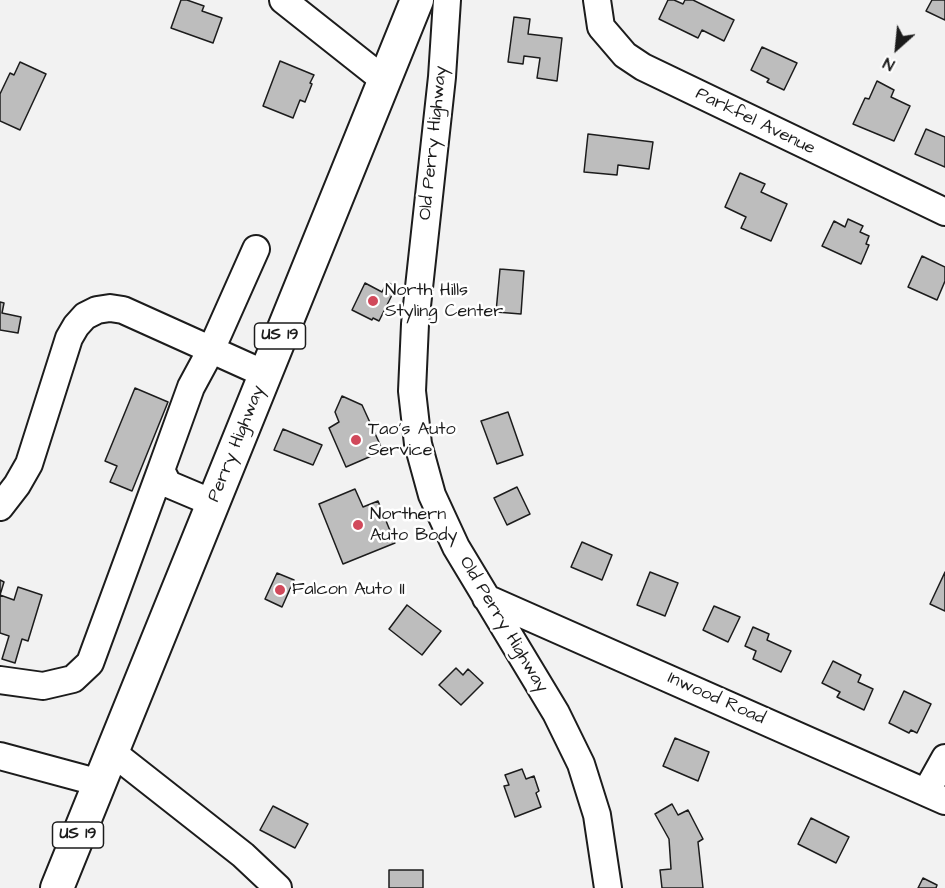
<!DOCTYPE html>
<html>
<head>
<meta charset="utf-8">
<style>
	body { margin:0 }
	#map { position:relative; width:945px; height:888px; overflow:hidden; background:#f2f2f2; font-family:"Architects Daughter",sans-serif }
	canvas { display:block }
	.north { position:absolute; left:867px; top:18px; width:60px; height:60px; -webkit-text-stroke:4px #fff; paint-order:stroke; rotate:207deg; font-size:16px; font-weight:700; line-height:24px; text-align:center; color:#1c1c1c }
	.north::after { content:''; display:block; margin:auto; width:21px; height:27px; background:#1c1c1c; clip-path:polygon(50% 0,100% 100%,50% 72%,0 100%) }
</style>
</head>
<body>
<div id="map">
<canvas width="945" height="888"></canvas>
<div class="north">N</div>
</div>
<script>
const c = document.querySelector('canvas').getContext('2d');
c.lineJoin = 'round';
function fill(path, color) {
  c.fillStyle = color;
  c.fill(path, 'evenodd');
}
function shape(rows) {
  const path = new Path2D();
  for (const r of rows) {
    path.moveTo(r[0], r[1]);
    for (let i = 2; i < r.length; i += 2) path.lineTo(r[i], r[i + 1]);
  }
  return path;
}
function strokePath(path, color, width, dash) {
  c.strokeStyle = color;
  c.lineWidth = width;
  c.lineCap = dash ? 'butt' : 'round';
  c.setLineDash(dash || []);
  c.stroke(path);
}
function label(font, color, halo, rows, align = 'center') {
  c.font = font + ' "Architects Daughter",sans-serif';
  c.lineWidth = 5;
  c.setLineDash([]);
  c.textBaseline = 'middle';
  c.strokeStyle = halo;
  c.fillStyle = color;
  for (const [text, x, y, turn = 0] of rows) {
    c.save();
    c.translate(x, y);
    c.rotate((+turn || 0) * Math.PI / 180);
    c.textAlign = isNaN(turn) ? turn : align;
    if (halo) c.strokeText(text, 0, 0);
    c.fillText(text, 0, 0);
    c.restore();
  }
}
const building = shape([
	[181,0,187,0,204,6,202,11,222,18,213,43,171,28,181,0],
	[668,0,674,0,683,4,685,0,693,0,734,20,724,41,702,30,698,38,659,19,668,0],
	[932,0,945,0,945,20,926,11,932,0],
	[514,17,530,19,528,34,562,38,557,81,537,78,540,58,524,56,523,64,508,62,514,17],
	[762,47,797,63,784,90,767,82,769,79,751,70,762,47],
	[280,61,314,75,310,83,312,84,305,102,300,100,293,118,263,106,280,61],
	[20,62,46,74,20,130,0,121,0,94,10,73,14,75,20,62],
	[877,81,894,90,891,97,910,106,894,141,853,124,865,98,869,99,877,81],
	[926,129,945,137,945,167,915,154,926,129],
	[588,134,653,142,649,169,618,165,617,175,584,172,588,134],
	[740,173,765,184,761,192,787,204,771,241,741,228,746,217,725,207,740,173],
	[848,219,863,226,860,232,869,236,866,244,869,245,861,264,822,246,834,221,845,227,848,219],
	[922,256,945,267,945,281,937,300,908,287,922,256],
	[500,269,524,271,521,314,496,312,500,269],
	[387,282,396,287,379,321,373,318,372,320,352,310,365,283,382,292,387,282],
	[0,302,4,303,2,313,21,317,18,333,0,330,0,302],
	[135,388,168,402,132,491,110,482,117,466,105,461,135,388],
	[342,396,362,405,383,451,346,467,329,428,339,422,335,412,342,396],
	[508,412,523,455,497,464,481,421,508,412],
	[283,429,322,445,313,465,274,450,283,429],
	[517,487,530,514,507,525,494,498,517,487],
	[355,489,363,507,378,501,395,543,343,564,319,504,355,489],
	[582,542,612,555,602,580,571,567,582,542],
	[650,572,678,583,665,616,637,605,650,572],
	[945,572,945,611,930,604,945,572],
	[277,573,294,580,282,607,265,599,277,573],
	[0,580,4,582,0,595,14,600,18,587,42,595,28,641,22,639,15,663,2,659,9,636,0,633,0,580],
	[407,605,441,631,422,655,389,629,407,605],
	[714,606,740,617,728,642,703,630,714,606],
	[753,627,769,634,767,640,791,651,781,672,753,659,756,651,745,646,753,627],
	[833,661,861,675,858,682,873,689,864,710,837,697,840,692,822,683,833,661],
	[456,668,463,675,468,669,483,683,461,705,439,685,456,668],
	[904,691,931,704,917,733,911,730,909,733,889,723,904,691],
	[675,738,709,752,698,781,663,766,675,738],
	[522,769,526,779,534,776,539,791,536,793,541,807,515,817,504,786,509,785,505,775,522,769],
	[672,804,678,815,688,810,703,839,698,842,703,888,662,888,660,870,671,869,669,839,655,814,672,804],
	[273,806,308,824,295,848,260,830,273,806],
	[811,818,849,837,836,863,798,844,811,818],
	[389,870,423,870,423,888,389,888,389,870],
	[923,878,937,885,936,888,918,888,923,878]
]);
fill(building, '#bdbdbd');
strokePath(building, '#1c1c1c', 1.5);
const minor = shape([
	[283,0,384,80],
	[447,0,442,77,415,324,412,391,418,444,432,495,456,547,556,713,581,764,597,815,608,888],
	[597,0,601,27,625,55,643,67,945,212],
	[213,503,168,484,161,470,191,387,211,350,256,249],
	[0,507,17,485,29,464,69,338,76,326,85,316,97,310,110,308,123,310,265,374],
	[486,598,945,801],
	[0,680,43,686,73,679,90,663,161,470],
	[112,752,243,855,278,888],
	[0,756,100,783],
	[926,792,945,758]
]);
const major = shape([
	[57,888,417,0]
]);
strokePath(minor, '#1c1c1c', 30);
strokePath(major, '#1c1c1c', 36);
strokePath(minor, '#fff', 26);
strokePath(major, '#fff', 32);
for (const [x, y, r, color] of [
	[373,301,6,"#d1495b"],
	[356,440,6,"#d1495b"],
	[358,525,6,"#d1495b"],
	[280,590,6,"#d1495b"]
]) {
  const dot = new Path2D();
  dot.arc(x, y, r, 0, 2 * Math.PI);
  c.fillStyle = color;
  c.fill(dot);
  strokePath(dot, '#fff', 2);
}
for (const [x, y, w] of [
	[280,336,51],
	[78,835,51]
]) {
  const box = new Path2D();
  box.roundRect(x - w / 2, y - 13, w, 26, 4.5);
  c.fillStyle = '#fff';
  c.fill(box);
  strokePath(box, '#1c1c1c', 1.5);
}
label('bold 16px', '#1c1c1c', null, [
	["US 19",280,336],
	["US 19",78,835]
]);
label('18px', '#1c1c1c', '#fff', [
	["Parkfel Avenue",755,122,26],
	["Old Perry Highway",434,143,-84],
	["Perry Highway",237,444,-68],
	["Old Perry Highway",503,625,59],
	["Inwood Road",716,699,24]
]);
label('18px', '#1c1c1c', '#fff', [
	["North Hills",385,291],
	["Styling Center",385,312],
	["Tao's Auto",368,430],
	["Service",368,451],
	["Northern",370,515],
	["Auto Body",370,536],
	["Falcon Auto II",292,590]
], 'left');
</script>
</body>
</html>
